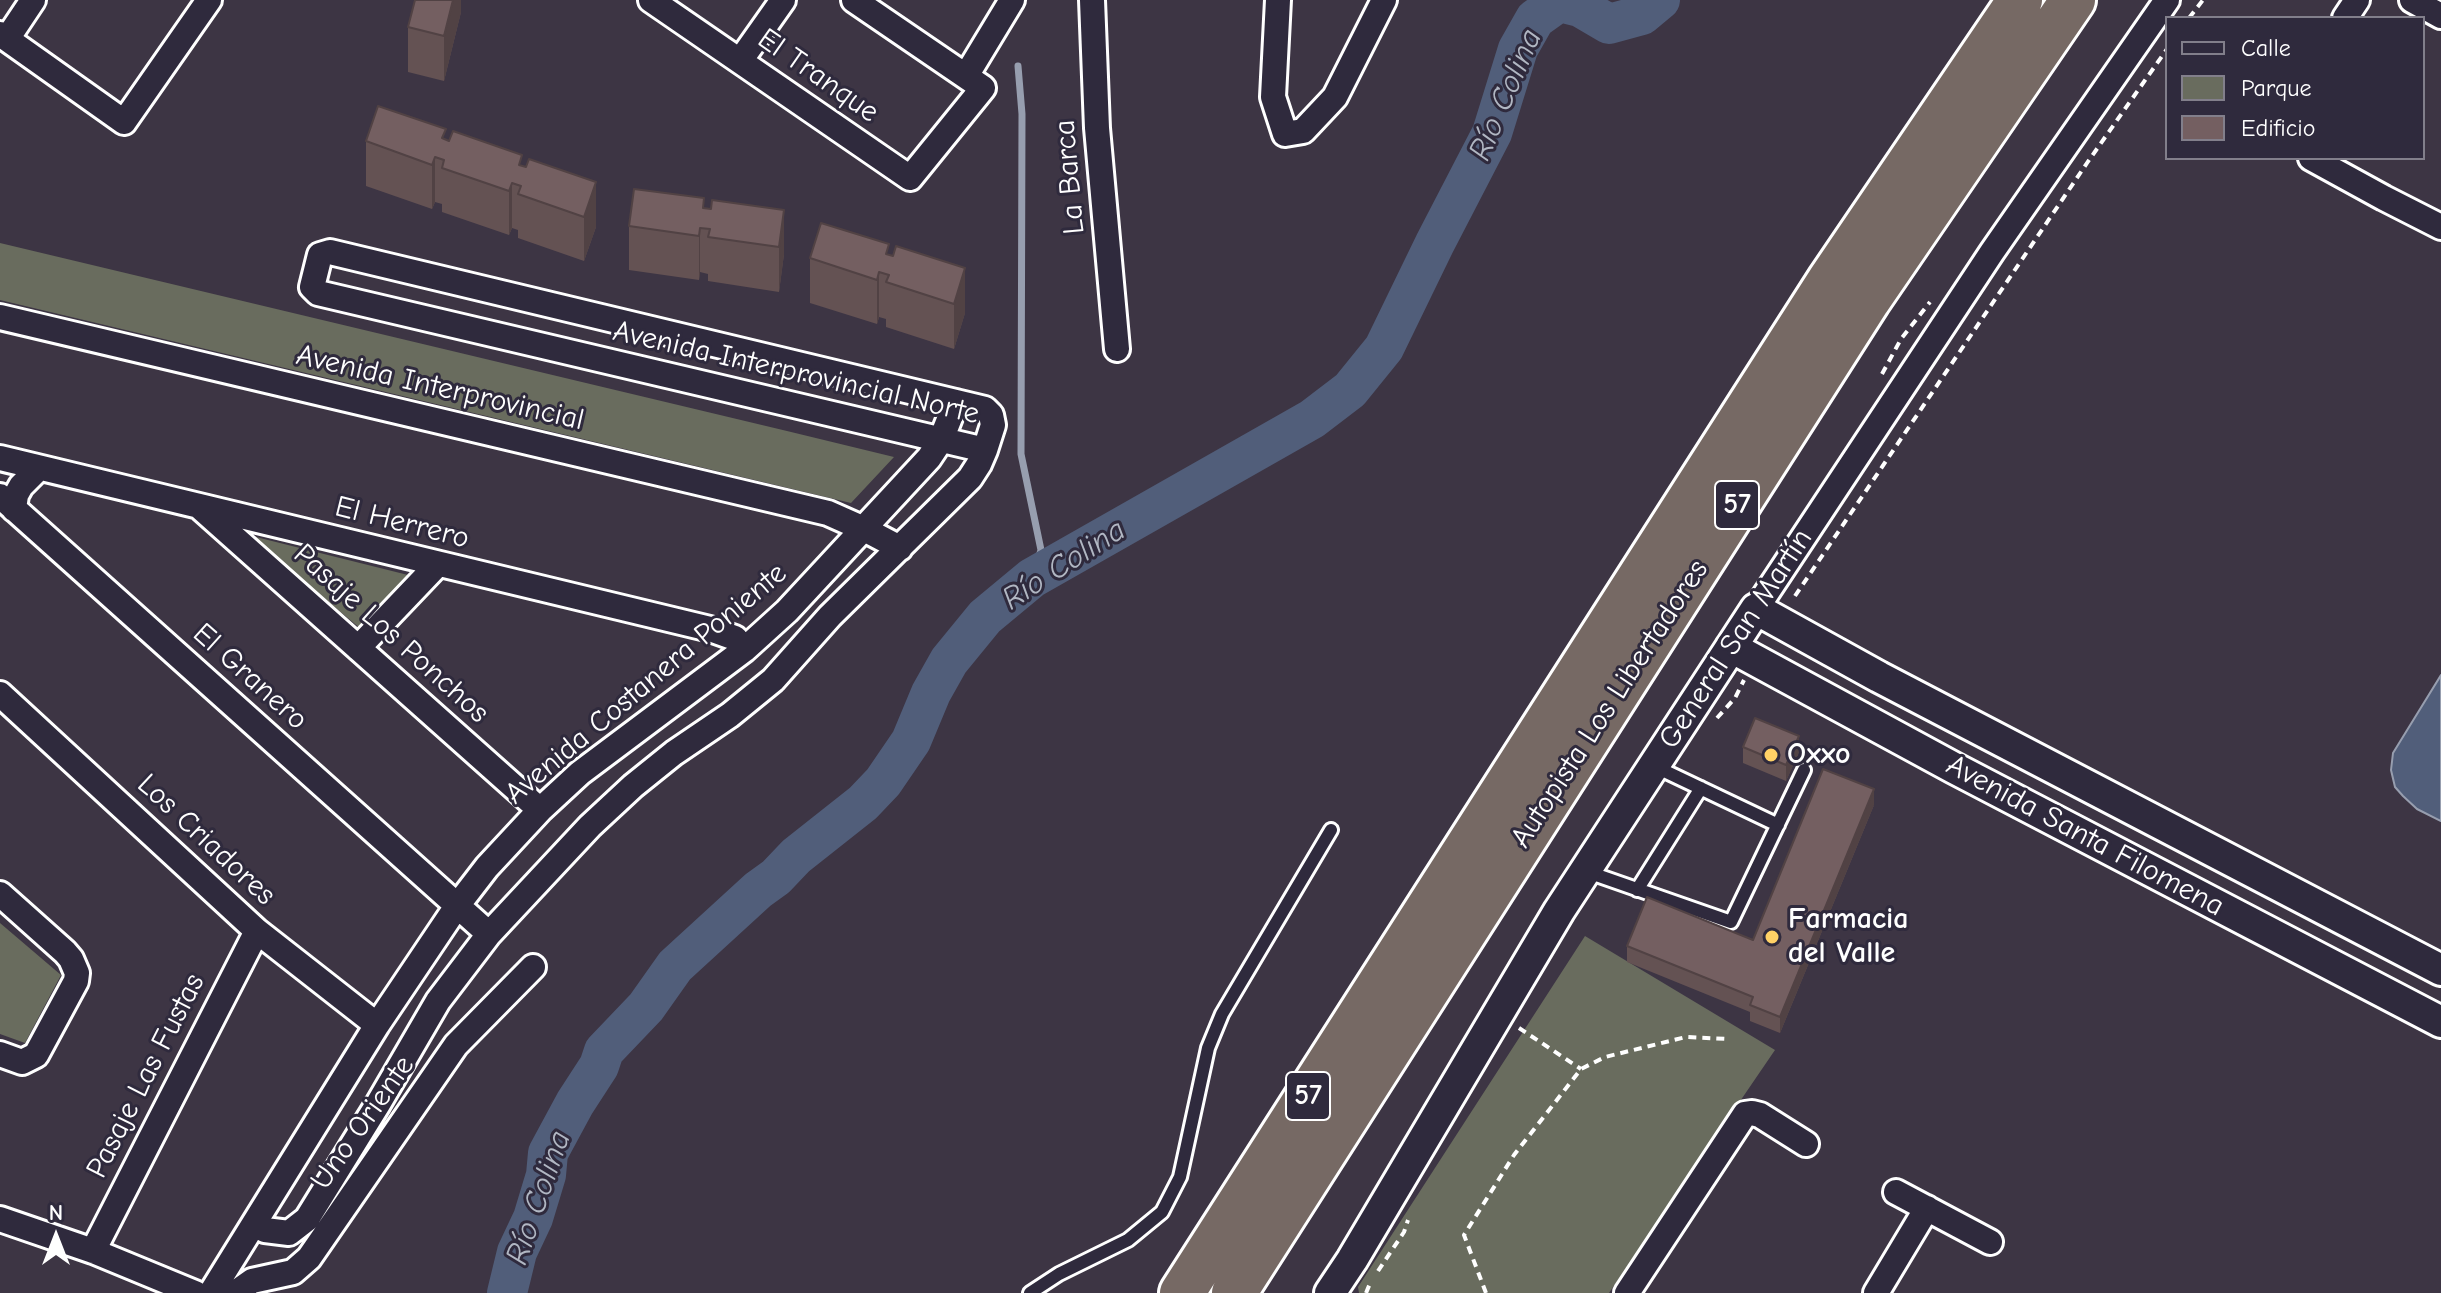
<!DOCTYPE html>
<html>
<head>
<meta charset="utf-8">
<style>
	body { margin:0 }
	#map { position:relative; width:2441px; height:1293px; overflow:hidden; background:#3d3544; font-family:"Comic Neue",sans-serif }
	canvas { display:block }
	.legend { position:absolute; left:2165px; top:16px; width:260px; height:144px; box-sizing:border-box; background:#2f2a3d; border:2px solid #827f8b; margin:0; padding:10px 14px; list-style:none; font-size:24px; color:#fff }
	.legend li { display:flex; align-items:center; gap:16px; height:40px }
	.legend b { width:40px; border:2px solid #827f8b }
	.north { position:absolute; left:16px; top:1197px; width:80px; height:80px; -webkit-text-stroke:6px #2f2a3d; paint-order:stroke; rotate:0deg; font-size:22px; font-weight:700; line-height:32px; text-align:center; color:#fff }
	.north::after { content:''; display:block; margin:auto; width:28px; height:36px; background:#fff; clip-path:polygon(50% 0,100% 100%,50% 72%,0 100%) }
</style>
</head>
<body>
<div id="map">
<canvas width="2441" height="1293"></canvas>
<ul class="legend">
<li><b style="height:10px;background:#2f2a3d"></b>Calle</li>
<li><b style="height:22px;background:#696c5e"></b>Parque</li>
<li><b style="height:22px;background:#745f61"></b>Edificio</li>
</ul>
<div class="north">N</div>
</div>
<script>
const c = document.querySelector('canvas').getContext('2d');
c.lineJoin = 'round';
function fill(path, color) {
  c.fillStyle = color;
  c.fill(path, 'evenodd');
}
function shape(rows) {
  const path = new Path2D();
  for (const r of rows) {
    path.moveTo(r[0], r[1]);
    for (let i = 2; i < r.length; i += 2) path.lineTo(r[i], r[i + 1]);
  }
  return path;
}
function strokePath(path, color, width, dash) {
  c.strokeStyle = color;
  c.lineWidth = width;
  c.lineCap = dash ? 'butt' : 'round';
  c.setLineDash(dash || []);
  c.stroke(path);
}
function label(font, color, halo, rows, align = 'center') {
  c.font = font + ' "Comic Neue",sans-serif';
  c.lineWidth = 6;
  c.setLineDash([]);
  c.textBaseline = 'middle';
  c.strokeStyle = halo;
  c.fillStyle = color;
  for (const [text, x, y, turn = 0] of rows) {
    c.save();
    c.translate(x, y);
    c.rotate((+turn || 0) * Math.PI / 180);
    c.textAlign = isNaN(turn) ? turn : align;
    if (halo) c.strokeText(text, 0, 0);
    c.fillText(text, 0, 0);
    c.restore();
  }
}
fill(shape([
	[0,243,787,431,894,457,851,503,0,300],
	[248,535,408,575,361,629],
	[0,923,61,975,25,1043,0,1034],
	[1585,936,1775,1050,1609,1293,1359,1293,1358,1287]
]), '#696c5e');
const water = shape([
	[2441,675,2441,821,2417,809,2403,796,2395,787,2391,770,2393,753,2441,675]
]);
fill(water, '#515e7a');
strokePath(water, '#979eaf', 2);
strokePath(shape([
	[1018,66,1022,114,1021,454,1041,550,1032,578]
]), '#979eaf', 7);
strokePath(shape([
	[507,1293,517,1252,533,1218,546,1175,548,1153,575,1103,599,1066,604,1051,646,1007,675,966,758,890,776,877,796,856,863,803,883,782,911,741,931,693,949,661,985,617,1032,578,1312,419,1350,390,1384,348,1435,243,1492,133,1518,49,1535,19,1556,4,1564,3,1580,7,1609,24,1642,15,1660,0]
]), '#515e7a', 40);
const service = shape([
	[1654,766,1778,825],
	[1585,871,1731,922,1804,770],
	[1637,890,1701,788],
	[1030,1293,1059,1274,1128,1240,1162,1212,1180,1177,1208,1048,1222,1014,1331,830]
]);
const minor = shape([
	[651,0,910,178,983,88,854,0],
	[1092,0,1097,128,1117,349],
	[1278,0,1273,97,1285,134,1303,131,1335,97,1384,0],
	[2412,0,2441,16],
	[2345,18,2357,0],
	[0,34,124,122,209,0],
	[7,39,33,0],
	[740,61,783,0],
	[966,76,1012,0],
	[2311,158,2384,198,2441,227],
	[0,317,828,513,864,529,900,548],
	[0,458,710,629,735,638,744,650],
	[0,496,489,934],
	[201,508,540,810],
	[14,509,16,495,21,486,39,468],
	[1756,609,1992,252,2167,0],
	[358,648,438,564],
	[0,694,257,931,377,1025],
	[0,894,65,952,71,959,77,973,76,981,36,1055,22,1062,0,1054],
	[1896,1192,1990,1242],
	[0,1219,93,1251,195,1293],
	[255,1225,265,1230,289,1233,307,1219,378,1104,438,1001,489,934,590,826,633,786,674,753,730,715,773,680,830,616,970,478,979,464,985,450,993,425,991,415,985,409,330,252,320,255,312,287,318,293,985,450],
	[93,1251,257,931],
	[211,1293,377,1025,457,906,487,867,540,810,580,773,744,650,787,611,929,458,941,440,956,402],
	[235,1293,252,1281,293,1272,309,1258,456,1045,533,967],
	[1627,1293,1745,1114,1752,1113,1760,1115,1806,1144],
	[1876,1293,1927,1208]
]);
const tertiary = shape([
	[1731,647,1954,768,2441,1022],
	[1330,1293,1352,1260,1559,911,1756,609,1879,677,2441,970]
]);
const motorway = shape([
	[1182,1293,1830,280,2020,0],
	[1234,1293,1868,300,2073,0]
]);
strokePath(service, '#fff', 18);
strokePath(minor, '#fff', 30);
strokePath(tertiary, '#fff', 36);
strokePath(motorway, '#fff', 50);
strokePath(shape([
	[2189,18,2203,0],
	[1882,374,1901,339,1930,302],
	[1795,596,2087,163,2167,49],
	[1717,718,1735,698,1744,680],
	[1519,1028,1581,1069],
	[1378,1271,1404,1232,1408,1220],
	[1366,1293,1371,1281],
	[1486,1293,1464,1235,1514,1155,1581,1069,1605,1057,1686,1037,1728,1039]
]), '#fff', 4, [8, 6]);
strokePath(service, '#2f2a3d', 12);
strokePath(minor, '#2f2a3d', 24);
strokePath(tertiary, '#2f2a3d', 30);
strokePath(motorway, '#766964', 44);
fill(shape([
	[461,0,461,12,444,81,408,72,408,27],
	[446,140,522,166,596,227,584,261,518,238,518,230,512,228,509,235,442,212,442,204,435,202,432,209,366,186,366,141],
	[704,208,784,210,784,254,779,292,708,281,708,274,700,272,699,280,629,270,629,226],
	[889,254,965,313,954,349,886,327,886,319,879,317,877,324,810,303,810,258],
	[1743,747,1799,752,1786,781,1743,763],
	[1874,805,1780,1033,1750,1021,1750,1012,1627,962,1627,946,1753,940]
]), '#645253');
fill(shape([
	[453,0,461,0,461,12,444,81,444,36],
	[435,157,435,202,432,209,432,165],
	[596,182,596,227,584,261,584,217],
	[512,183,512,228,509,235,509,191],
	[784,210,784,254,779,292,779,247],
	[700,228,700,272,699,280,699,236],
	[965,268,965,313,954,349,954,304],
	[879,272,879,317,877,324,877,280],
	[1799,736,1799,752,1786,781,1786,765],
	[1874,789,1874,805,1780,1033,1780,1017]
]), '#514244');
const building = shape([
	[415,0,453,0,444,36,408,27,415,0],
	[378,106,446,129,442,138,449,141,453,131,522,155,519,165,526,167,529,159,596,182,584,217,518,194,521,186,512,183,509,191,442,168,444,160,435,157,432,165,366,141,378,106],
	[634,189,704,198,703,208,711,209,712,200,784,210,779,247,708,237,710,229,700,228,699,236,629,226,634,189],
	[821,223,889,244,886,254,893,256,896,246,965,268,954,304,886,282,889,275,879,272,877,280,810,258,821,223],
	[1755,718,1799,736,1786,765,1743,747,1755,718],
	[1823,769,1874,789,1780,1017,1750,1005,1753,997,1627,946,1647,897,1753,940,1823,769]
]);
fill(building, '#745f61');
strokePath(building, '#514244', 2);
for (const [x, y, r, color] of [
	[1771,755,8,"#ffd166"],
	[1772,937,8,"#ffd166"]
]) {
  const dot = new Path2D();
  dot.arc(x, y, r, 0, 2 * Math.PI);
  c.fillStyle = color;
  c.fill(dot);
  strokePath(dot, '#2f2a3d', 3);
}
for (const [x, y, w] of [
	[1737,505,44],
	[1308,1096,44]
]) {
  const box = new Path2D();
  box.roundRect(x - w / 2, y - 24, w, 48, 6);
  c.fillStyle = '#2f2a3d';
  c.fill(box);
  strokePath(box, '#fff', 2);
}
label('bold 28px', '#fff', null, [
	["57",1737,505],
	["57",1308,1096]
]);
label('30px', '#fff', '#2f2a3d', [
	["El Tranque",818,76,35],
	["La Barca",1070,177,-95],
	["Avenida Interprovincial Norte",796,373,13],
	["Avenida Interprovincial",440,388,13],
	["El Herrero",402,523,14],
	["Pasaje Los Ponchos",391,634,42],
	["General San Martín",1736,639,-57],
	["El Granero",250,677,42],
	["Avenida Costanera Poniente",646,684,-40],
	["Autopista Los Libertadores",1610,704,-57],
	["Avenida Santa Filomena",2085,836,28],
	["Los Criadores",206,840,43],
	["Pasaje Las Fustas",146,1076,-63],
	["Uno Oriente",363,1123,-55]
]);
label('bold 30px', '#fff', '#2f2a3d', [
	["Oxxo",1787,755],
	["Farmacia",1788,920],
	["del Valle",1788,954]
], 'left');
label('italic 32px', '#b1b7c3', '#2f2a3d', [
	["Río Colina",1506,95,-67],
	["Río Colina",1064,565,-33],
	["Río Colina",539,1198,-71]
]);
</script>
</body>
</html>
